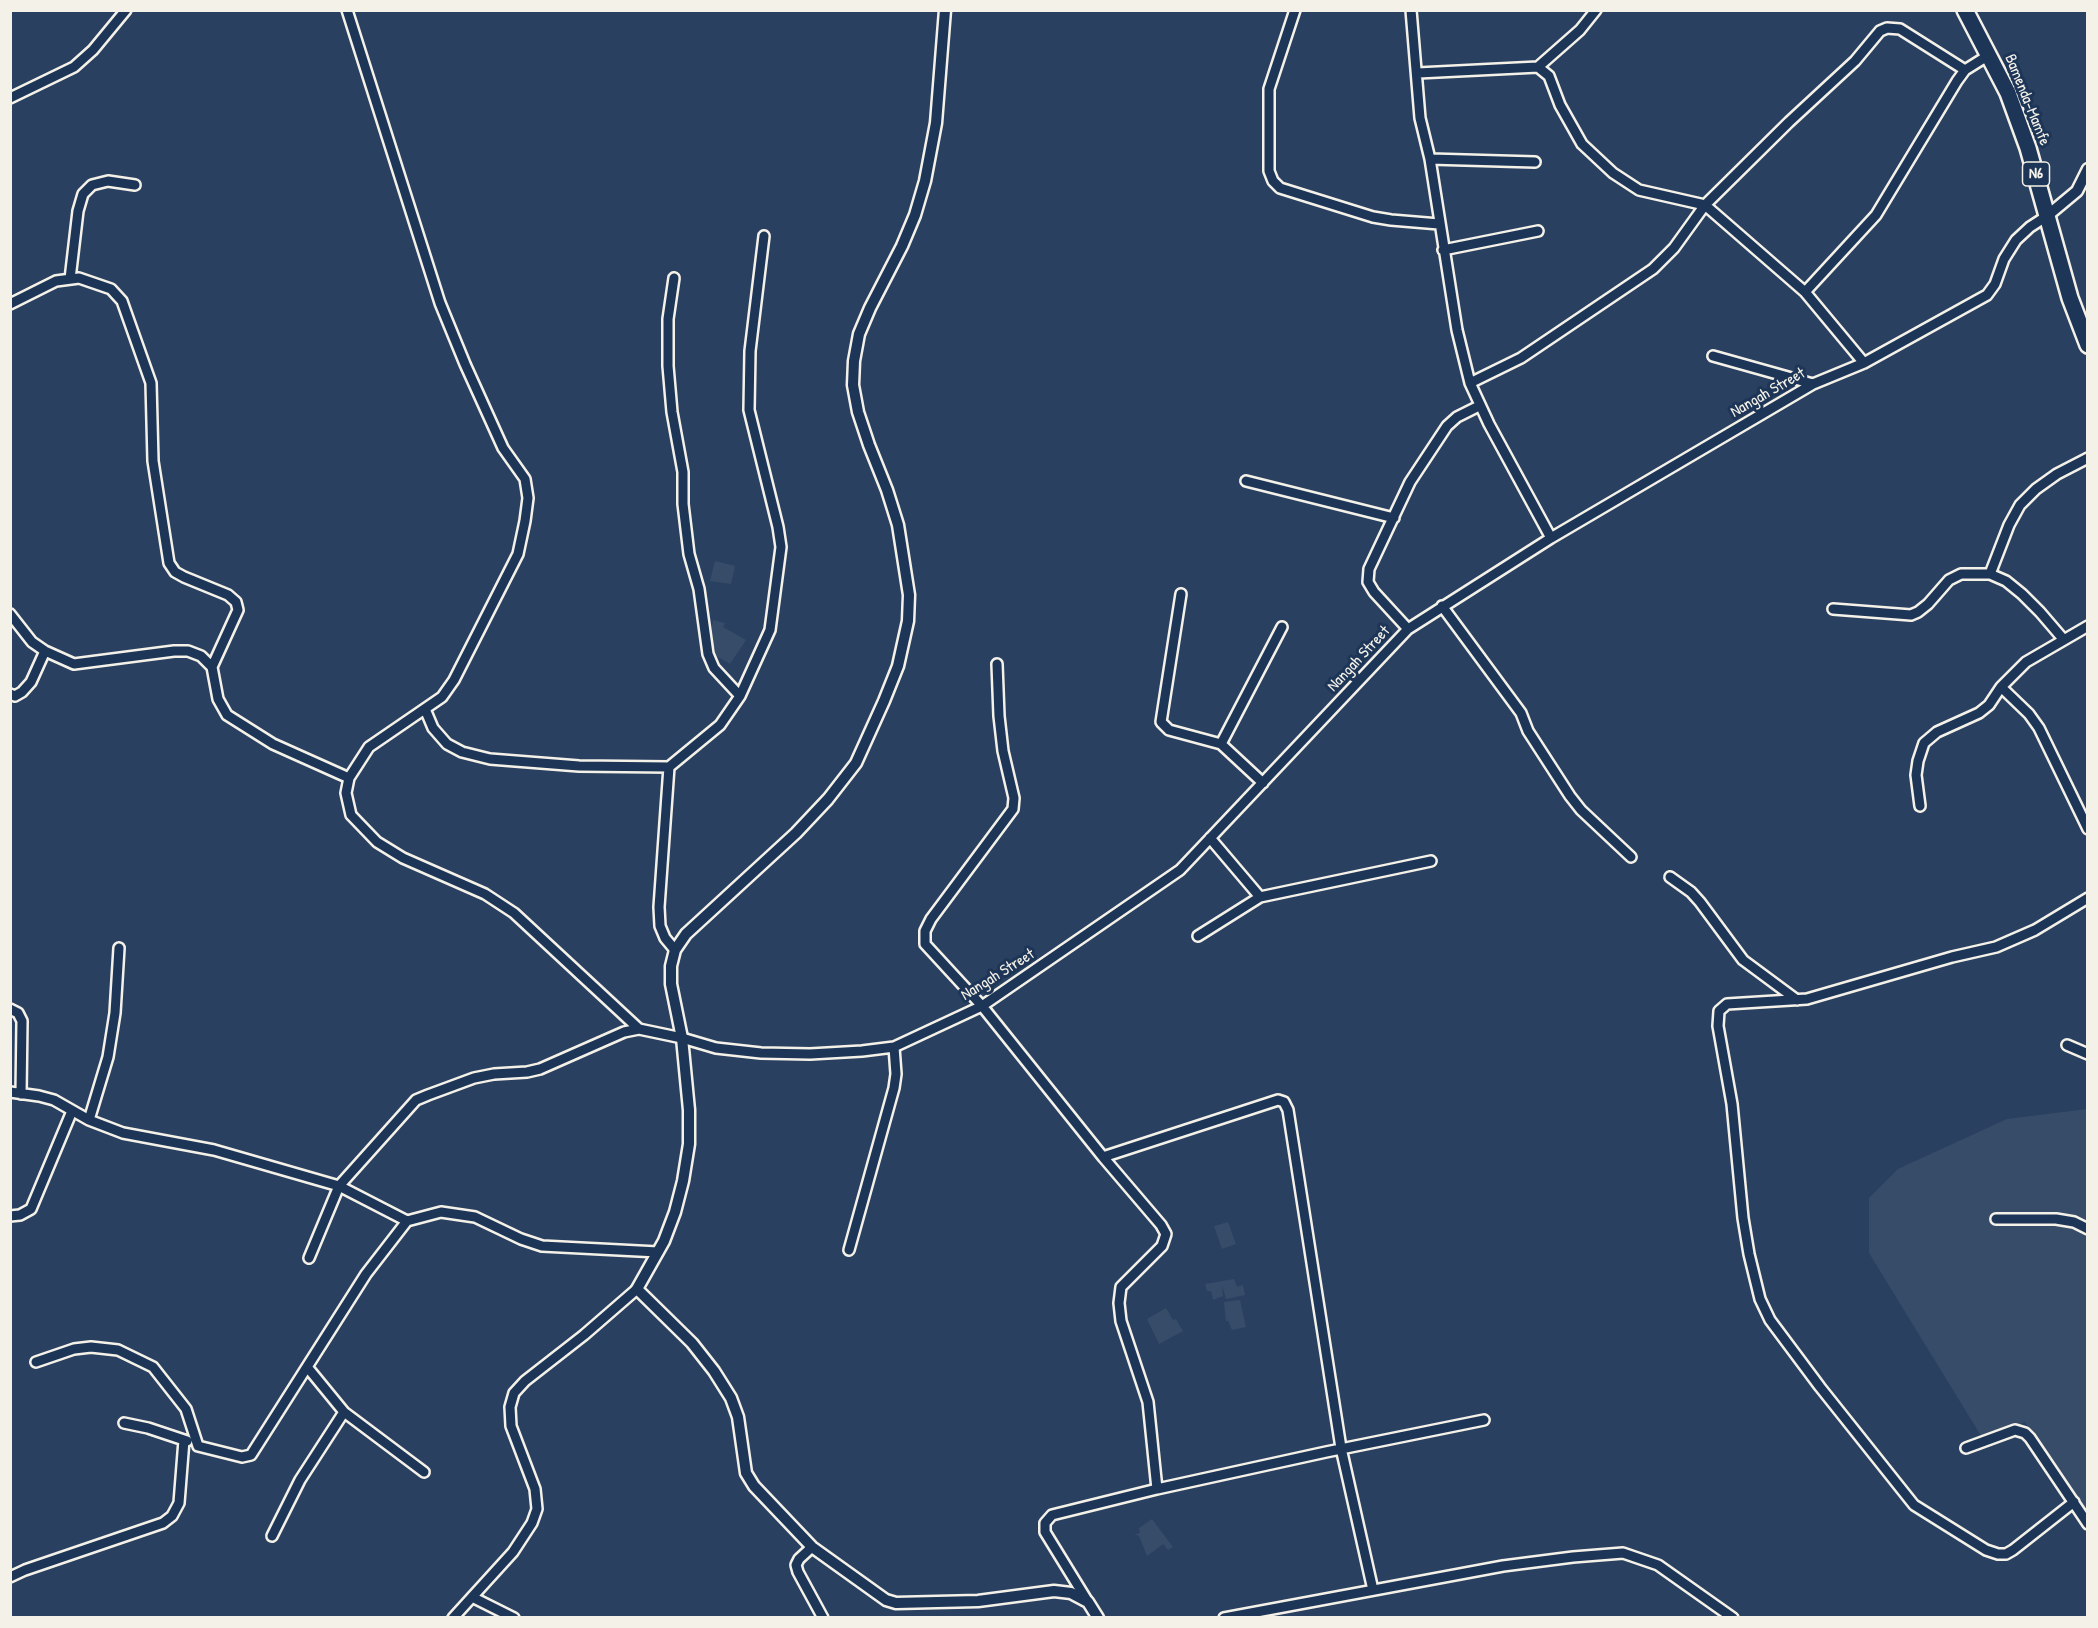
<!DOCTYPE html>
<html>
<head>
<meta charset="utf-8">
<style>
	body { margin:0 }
	#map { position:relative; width:2098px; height:1628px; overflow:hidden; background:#2a4060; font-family:"Patrick Hand",sans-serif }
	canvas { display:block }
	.frame { position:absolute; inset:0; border:12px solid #f4f1e8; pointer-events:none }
</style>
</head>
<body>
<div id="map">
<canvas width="2098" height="1628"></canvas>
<div class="frame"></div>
</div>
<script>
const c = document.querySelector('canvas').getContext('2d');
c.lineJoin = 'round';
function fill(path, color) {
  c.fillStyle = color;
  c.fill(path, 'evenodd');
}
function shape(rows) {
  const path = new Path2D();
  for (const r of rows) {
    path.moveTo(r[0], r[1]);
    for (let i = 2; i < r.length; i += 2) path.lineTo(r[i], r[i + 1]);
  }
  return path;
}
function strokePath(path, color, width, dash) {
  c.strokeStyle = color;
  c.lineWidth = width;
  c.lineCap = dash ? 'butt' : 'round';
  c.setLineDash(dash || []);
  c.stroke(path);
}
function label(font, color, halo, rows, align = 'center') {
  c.font = font + ' "Patrick Hand",sans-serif';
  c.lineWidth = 6;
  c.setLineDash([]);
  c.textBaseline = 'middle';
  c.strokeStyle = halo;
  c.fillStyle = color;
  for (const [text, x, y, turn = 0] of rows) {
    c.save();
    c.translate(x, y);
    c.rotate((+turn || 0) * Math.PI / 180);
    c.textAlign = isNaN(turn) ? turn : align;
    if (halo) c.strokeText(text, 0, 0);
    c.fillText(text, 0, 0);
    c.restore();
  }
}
fill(shape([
	[715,561,735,566,731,584,710,581],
	[713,620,725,623,723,627,746,640,730,664,713,654,716,649,709,646],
	[2087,1109,2087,1513,2025,1422,1983,1439,1869,1253,1869,1198,1898,1169,2007,1119],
	[1228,1222,1236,1244,1222,1249,1214,1226],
	[1234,1279,1237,1287,1243,1285,1245,1295,1226,1299,1222,1285,1223,1296,1213,1300,1211,1291,1207,1291,1205,1284],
	[1240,1300,1246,1327,1232,1330,1228,1321,1226,1321,1224,1302],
	[1166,1308,1173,1320,1176,1319,1183,1331,1159,1344,1147,1319],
	[1152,1519,1173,1547,1168,1550,1163,1544,1147,1556,1139,1536,1134,1534,1138,1534,1140,1532,1139,1528]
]), '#374c69');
const minor = shape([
	[347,10,440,303,465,364,503,448,525,479,528,498,525,521,518,554,454,680,442,697,369,747,349,778,346,793,351,815,377,842,403,858,485,894,514,913,639,1029],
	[1295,10,1269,89,1269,171,1273,181,1280,188,1373,217,1391,220,1439,224],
	[1411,10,1420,118,1430,159,1457,330,1470,383,1489,424,1551,538],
	[1538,67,1549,76,1560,105,1582,144,1613,173,1639,190,1705,205,1805,292,1864,363],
	[1418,73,1538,67,1580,30,1596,10],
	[10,98,74,67,93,50,126,10],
	[1430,159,1535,162],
	[1443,250,1538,231],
	[70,279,78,211,83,194,92,185,108,181,135,185],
	[1805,292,1876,215,1957,81,1965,70,1989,55],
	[10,304,56,281,79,278,111,289,122,301,151,383,153,461,169,563,175,572,184,577,228,595,236,602,238,610,212,667],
	[1713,356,1813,384],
	[1470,383,1521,358,1653,269,1674,248,1705,205,1789,122,1855,61,1880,31,1887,28,1900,29,1965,70],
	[1246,481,1394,518],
	[1990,574,2009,525,2020,505,2036,489,2057,474,2088,458],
	[1181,594,1161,722,1169,730,1221,744,1263,783],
	[1442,606,1521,713,1528,731,1570,796,1581,810,1631,857],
	[1833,609,1911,615,1918,612,1928,604,1949,580,1961,574,1990,574,2006,581,2022,594,2040,612,2064,640],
	[10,614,32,642,45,651,74,664,174,651,188,651,201,656,212,667,218,699,227,715,273,744,349,778],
	[1408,629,1374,592,1368,582,1369,569,1410,482,1447,426,1457,417,1479,406],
	[997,664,999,716,1003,751,1014,798,1013,809,931,919,925,931,925,944,982,1006,1103,1157,1161,1225,1166,1234,1162,1246,1121,1287,1119,1303,1121,1321,1148,1402,1157,1489],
	[2001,687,2026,662,2088,626],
	[10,694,15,696,22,692,31,682,45,651],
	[740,696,770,630,781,547,778,527,749,410,750,351,764,236],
	[425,709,433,728,447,744,462,752,490,759,579,766,669,767,720,725,740,696,714,668,708,654,699,589,689,554,683,504,683,472,672,412,668,366,668,319,674,278],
	[1221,744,1282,627],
	[669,767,659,907,660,926,665,938,675,950],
	[1920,806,1916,775,1918,761,1924,743,1937,732,1979,713,1989,705,2001,687,2029,714,2039,728,2088,829],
	[1210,838,1260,897],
	[1670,877,1691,892,1700,902,1743,960,1797,1000],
	[1198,936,1260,897,1431,861],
	[10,1009,18,1013,22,1021,21,1094],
	[2067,1045,2088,1054],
	[10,1092,39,1096,54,1100,89,1120,123,1133,214,1150,339,1186,407,1221],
	[89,1120,108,1057,115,1013,119,948],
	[1103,1157,1278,1100,1284,1102,1288,1110,1341,1448,1373,1590],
	[10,1216,20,1215,31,1209,72,1111],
	[1996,1219,2056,1219,2074,1222,2088,1229],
	[849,1250,894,1088,896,1074,894,1047],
	[309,1258,339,1186,416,1100,428,1095,474,1078,494,1074,527,1072,540,1069,624,1032,639,1029,682,1038,716,1048,761,1053,810,1054,862,1051,894,1047,982,1006,1180,870,1408,629,1551,538,1813,384,1864,363,1987,295,1995,284,2004,259,2016,240,2030,227,2047,216],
	[36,1362,74,1349,91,1347,118,1350,153,1367,186,1409,198,1446,242,1457,251,1455,366,1274,407,1221,441,1212,475,1217,521,1239,542,1246,658,1252],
	[308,1368,344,1412,424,1472],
	[124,1423,148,1428,187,1441],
	[1966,1448,2015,1430,2025,1433,2030,1438,2088,1524],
	[2074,1502,2013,1550,2006,1554,1998,1554,1986,1550,1914,1505,1820,1387,1770,1320,1760,1299,1749,1254,1743,1218,1732,1104,1718,1026,1719,1011,1727,1004,1807,999,1952,957,1996,947,2035,930,2088,898],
	[272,1536,300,1480,344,1412],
	[812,1547,799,1559,796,1565,798,1572,823,1618],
	[10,1577,25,1570,163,1523,172,1516,179,1503,184,1440],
	[472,1597,514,1618],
	[1088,1602,1045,1532,1045,1523,1052,1515,1157,1489,1326,1452,1484,1420],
	[453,1618,513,1552,532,1523,537,1509,535,1489,511,1426,510,1407,514,1393,525,1381,584,1335,637,1289],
	[1224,1618,1503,1566,1573,1557,1623,1553,1658,1565,1733,1618]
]);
const tertiary = shape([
	[945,10,936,123,925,181,915,215,902,246,870,308,859,334,854,361,853,385,858,412,869,445,887,490,898,525,909,595,908,621,898,666,884,701,856,763,828,799,796,833,686,934,675,950,671,966,671,984,682,1038,689,1110,689,1144,683,1181,675,1212,664,1241,637,1289,692,1343,714,1371,731,1398,738,1417,746,1473,754,1486,812,1547,886,1600,896,1603,978,1601,1054,1591,1071,1593,1088,1602,1098,1618],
	[2047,216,2077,191,2088,169]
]);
const trunk = shape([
	[1965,10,2008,93,2028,148,2070,298,2088,345]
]);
strokePath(minor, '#f4f1e8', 14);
strokePath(tertiary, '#f4f1e8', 15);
strokePath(trunk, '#f4f1e8', 20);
strokePath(minor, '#1d3557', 9);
strokePath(tertiary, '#1d3557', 10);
strokePath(trunk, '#1d3557', 15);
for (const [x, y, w] of [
	[2036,174,27]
]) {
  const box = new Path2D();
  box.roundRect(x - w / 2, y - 12, w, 24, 4.5);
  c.fillStyle = '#1d3557';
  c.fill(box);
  strokePath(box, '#f4f1e8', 1.5);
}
label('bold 15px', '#f4f1e8', null, [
	["N6",2036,174]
]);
label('16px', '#f4f1e8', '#1d3557', [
	["Bamenda-Mamfe",2027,100,68],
	["Nangah Street",1768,393,-30],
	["Nangah Street",1359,659,-47],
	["Nangah Street",998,975,-32]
]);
</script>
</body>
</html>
